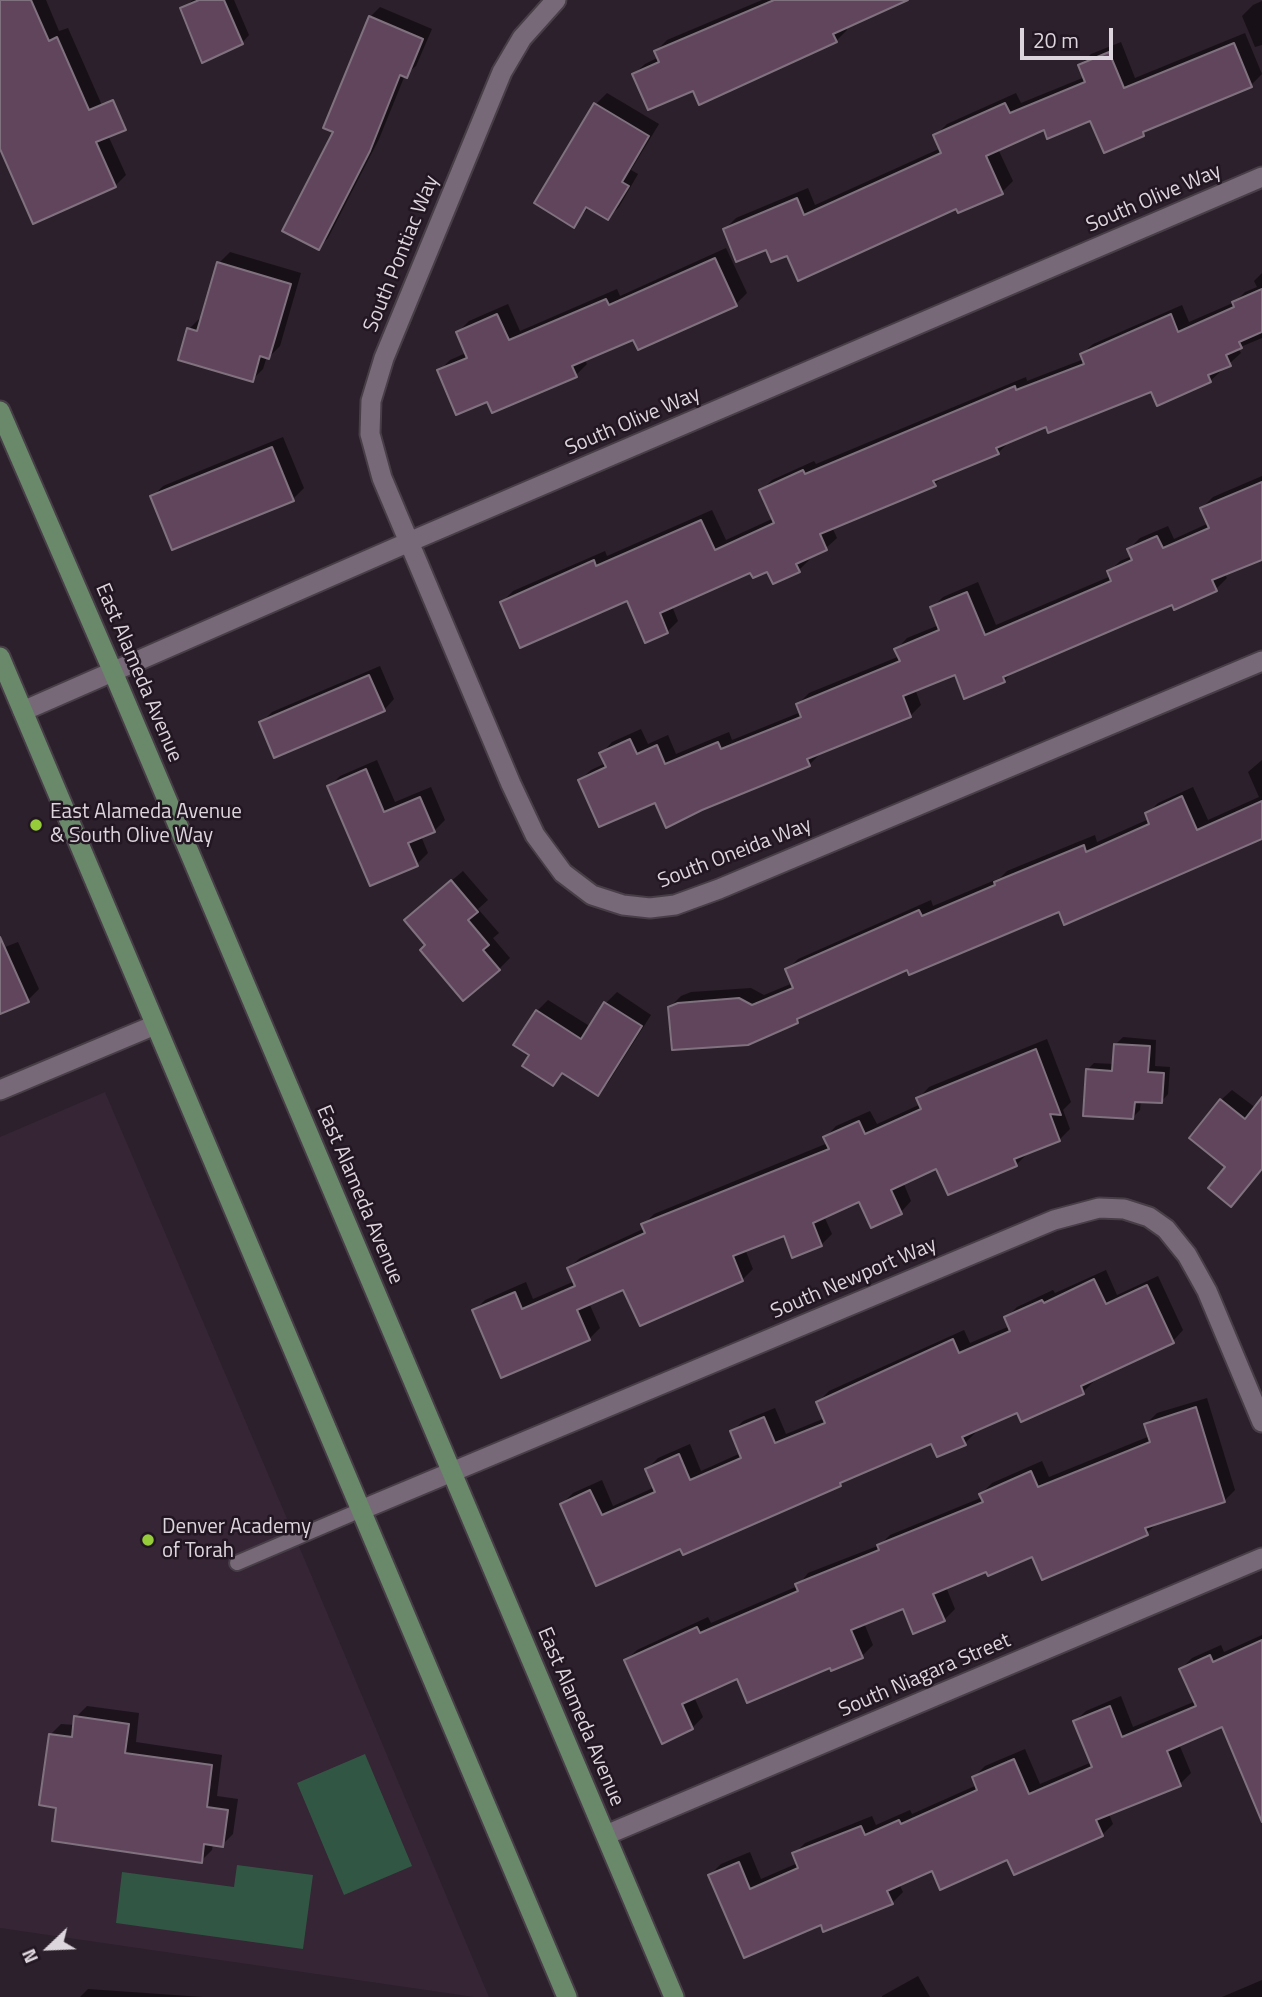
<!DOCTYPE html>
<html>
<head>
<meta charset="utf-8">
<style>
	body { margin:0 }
	#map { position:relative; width:1262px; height:1997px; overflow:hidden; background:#2b202b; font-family:"Titillium Web",sans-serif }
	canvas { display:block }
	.north { position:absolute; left:14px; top:1913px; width:70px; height:70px; -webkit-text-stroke:5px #211621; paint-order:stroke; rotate:247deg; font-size:19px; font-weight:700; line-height:28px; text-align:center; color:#ddd5dd }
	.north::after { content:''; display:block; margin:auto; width:24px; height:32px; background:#ddd5dd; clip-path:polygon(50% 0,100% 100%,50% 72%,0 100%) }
	.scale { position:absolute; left:1020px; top:28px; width:93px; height:32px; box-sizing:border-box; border:4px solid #ddd5dd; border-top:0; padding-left:9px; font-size:21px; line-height:24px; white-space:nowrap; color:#ddd5dd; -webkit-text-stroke:5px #211621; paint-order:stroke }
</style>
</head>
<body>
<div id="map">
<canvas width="1262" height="1997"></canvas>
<div class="north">N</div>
<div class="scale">20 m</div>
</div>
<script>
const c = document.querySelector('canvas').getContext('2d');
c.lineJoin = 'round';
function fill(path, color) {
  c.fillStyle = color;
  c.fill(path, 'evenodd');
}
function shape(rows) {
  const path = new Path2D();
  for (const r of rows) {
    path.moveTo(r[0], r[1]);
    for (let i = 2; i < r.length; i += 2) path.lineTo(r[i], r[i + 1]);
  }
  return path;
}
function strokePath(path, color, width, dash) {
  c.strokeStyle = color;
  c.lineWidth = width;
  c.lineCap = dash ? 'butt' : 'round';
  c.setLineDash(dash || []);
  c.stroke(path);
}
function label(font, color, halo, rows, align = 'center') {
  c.font = font + ' "Titillium Web",sans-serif';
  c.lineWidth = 5;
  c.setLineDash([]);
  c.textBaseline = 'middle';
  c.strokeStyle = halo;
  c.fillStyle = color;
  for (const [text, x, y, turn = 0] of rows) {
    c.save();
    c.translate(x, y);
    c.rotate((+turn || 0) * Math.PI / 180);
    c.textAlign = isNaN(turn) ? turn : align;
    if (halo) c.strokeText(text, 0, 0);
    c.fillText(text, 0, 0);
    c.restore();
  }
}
fill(shape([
	[105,1092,312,1577,489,1997,474,1997,0,1928,0,1137]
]), '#352535');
fill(shape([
	[365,1754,412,1866,344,1895,297,1783],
	[237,1865,313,1875,303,1949,116,1923,122,1872,234,1887]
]), '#325644');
fill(shape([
	[0,0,46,0,59,31,68,28,112,128,107,133,126,175,115,186,0,145],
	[193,0,234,0,249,35,242,43,182,9],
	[762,0,904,0,845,26,847,30,836,41,694,89,634,74,645,64,659,57,656,51,667,40],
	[1262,1,1262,45,1255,47,1242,16,1253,5],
	[380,7,432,29,416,66,405,75,379,139,328,238,319,248,335,131,370,17],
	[1245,33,1262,74,1251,85,1151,127,1143,134,1091,119,1045,128,998,149,1013,181,1002,192,959,211,957,206,788,253,766,248,725,229,736,218,808,188,815,205,941,148,936,135,947,124,1016,93,1021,103,1085,77,1080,65,1091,54,1121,42,1135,78],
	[607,93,659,124,631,170,638,174,619,207,608,218,589,207,574,225,536,203,596,104],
	[726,248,747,293,736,304,634,338,584,359,587,364,576,375,488,399,439,371,450,360,466,353,458,332,469,321,508,304,520,331,617,289,620,296],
	[230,252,301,273,280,346,269,357,267,356,263,369,252,380,189,329,200,318,202,319,219,263],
	[1262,273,1262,338,1238,348,1241,353,1210,381,1152,390,1047,425,1009,442,998,453,945,474,935,484,832,527,837,538,826,548,808,557,810,559,799,570,751,571,672,606,678,621,667,632,627,598,502,602,513,591,605,551,607,556,712,510,726,540,774,518,761,491,772,480,814,461,816,464,1026,377,1027,381,1084,359,1082,354,1093,344,1182,305,1189,322,1235,302,1245,292,1257,287,1254,281],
	[283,437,304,488,293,499,152,497,163,486],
	[1262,476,1262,558,1224,573,1227,578,1216,589,1173,603,1013,671,1004,681,956,673,915,689,921,705,910,716,820,754,809,765,656,800,580,780,591,770,606,763,602,753,612,742,641,729,648,744,668,735,676,754,729,732,732,740,801,712,798,704,809,693,900,656,897,649,907,638,939,625,932,608,943,597,978,582,996,625,1111,576,1109,572,1120,561,1132,556,1129,549,1140,538,1168,526,1174,539,1209,523,1202,508,1213,497],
	[380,666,394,699,384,710,261,723,272,712],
	[377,760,395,802,431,787,445,820,434,831,421,836,428,853,417,864,329,787,340,776],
	[1262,760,1262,837,1060,909,908,968,806,1013,797,1022,670,1007,681,996,691,992,751,988,764,995,793,983,787,970,798,959,931,900,933,906,1000,878,1007,871,1095,835,1097,842,1149,819,1147,814,1158,803,1193,787,1208,820,1259,797,1248,772],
	[463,871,488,900,478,909,499,933,493,938,510,958,499,969,427,945,417,910],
	[18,942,39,989,28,1000,0,1012,0,949],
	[617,992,651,1015,608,1083,597,1094,564,1072,553,1084,532,1055,537,1011,548,1000,591,1027,606,1003],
	[1123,1037,1156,1040,1155,1066,1170,1067,1168,1094,1161,1102,1141,1100,1140,1110,1133,1117,1087,1070,1094,1063,1114,1064,1115,1045],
	[1047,1039,1071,1102,1063,1110,1070,1129,1059,1140,1027,1154,1016,1165,937,1167,903,1182,911,1201,901,1212,860,1200,824,1216,832,1234,821,1245,785,1234,745,1249,753,1269,742,1280,624,1287,589,1303,600,1328,589,1339,474,1311,485,1300,526,1282,533,1299,575,1281,569,1268,580,1258,645,1228,643,1225,654,1214,828,1143,826,1137,836,1126,870,1111,877,1124,921,1104,919,1098,929,1087],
	[1232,1090,1256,1108,1262,1100,1262,1170,1231,1205,1221,1100],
	[1106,1270,1117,1295,1158,1276,1183,1330,1173,1341,1093,1378,1094,1381,1083,1392,1018,1410,974,1429,976,1432,965,1443,932,1441,846,1479,840,1484,681,1547,562,1504,573,1493,602,1480,613,1506,655,1487,647,1469,658,1458,690,1444,701,1471,741,1453,732,1432,743,1421,775,1408,786,1434,825,1418,818,1402,829,1391,964,1330,970,1343,1010,1326,1006,1318,1017,1307,1053,1290,1055,1293],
	[1207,1398,1235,1490,1224,1501,1158,1522,1147,1533,1032,1554,946,1587,955,1609,944,1620,904,1607,864,1623,873,1645,862,1656,738,1677,694,1697,703,1717,692,1728,626,1660,637,1650,708,1617,711,1623,798,1586,808,1573,880,1545,890,1535,983,1497,981,1494,992,1483,1042,1461,1049,1477,1150,1436,1146,1424,1157,1413],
	[1262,1635,1262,1816,1223,1724,1179,1744,1191,1773,1180,1784,1109,1814,1113,1824,1102,1835,933,1869,899,1884,903,1892,892,1903,822,1923,710,1875,721,1864,750,1852,761,1879,798,1863,794,1854,805,1843,872,1816,876,1825,910,1810,912,1814,977,1785,974,1777,985,1766,1025,1749,1040,1784,1092,1762,1075,1721,1086,1711,1121,1696,1133,1727,1196,1701,1181,1669,1192,1658,1221,1645,1224,1652],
	[87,1706,139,1713,136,1742,222,1755,217,1796,238,1799,233,1834,222,1845,213,1844,212,1850,201,1861,58,1807,50,1735,61,1724,75,1725,76,1717],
	[918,1976,930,1997,882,1997,882,1996],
	[1262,1980,1262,1997,1222,1997],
	[88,1989,203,1997,80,1997]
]), '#0007');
const building = shape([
	[0,0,31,0,49,41,57,37,89,110,113,100,126,130,96,142,116,187,33,224,0,149,0,0],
	[199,0,224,0,243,44,202,63,180,8,199,0],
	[774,0,908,0,833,34,837,42,699,105,693,91,648,110,632,74,659,62,654,51,774,0],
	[369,16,423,39,407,78,400,75,370,151,319,250,282,231,333,132,323,128,369,16],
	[1234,43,1252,87,1143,132,1144,136,1104,153,1090,121,1047,139,1044,130,986,156,1003,194,958,213,956,209,798,281,787,256,771,262,766,250,736,262,723,229,797,198,804,215,941,153,933,135,1005,103,1010,113,1085,82,1078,65,1109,52,1124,88,1234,43],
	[594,103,649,136,622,182,629,186,608,220,586,207,574,228,534,203,594,103],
	[715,258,737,306,638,350,633,340,572,366,577,377,492,413,487,402,456,415,437,370,467,358,456,332,497,314,509,340,606,299,609,305,715,258],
	[217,262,291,284,269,359,260,356,253,382,178,360,187,328,197,331,217,262],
	[1262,289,1262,332,1239,342,1242,348,1226,355,1231,366,1208,375,1211,382,1157,406,1151,392,1048,433,1046,427,996,448,999,454,933,481,936,486,820,534,827,550,796,564,800,572,773,584,767,572,753,578,750,573,660,613,668,633,645,643,627,601,520,648,500,602,594,560,596,566,701,520,715,550,774,523,759,490,803,470,805,474,1015,386,1016,390,1084,364,1080,354,1171,314,1178,332,1234,307,1232,302,1262,289],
	[272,447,294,501,172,550,150,496,272,447],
	[1262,482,1262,560,1212,580,1217,591,1174,610,1172,605,1129,623,1003,677,1005,682,964,699,955,675,903,696,911,717,807,759,810,766,702,810,666,828,655,803,599,827,578,780,606,767,599,753,630,739,637,754,657,745,665,764,718,742,721,749,801,717,796,704,900,661,894,649,939,630,930,607,967,592,985,635,1111,581,1107,571,1132,560,1127,549,1157,536,1163,548,1209,528,1200,508,1262,482],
	[369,675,385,711,274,758,259,722,369,675],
	[366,769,384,812,420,797,435,832,408,843,418,866,370,886,327,786,366,769],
	[1182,796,1197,830,1262,801,1262,839,1064,925,1059,912,909,975,907,970,797,1019,798,1023,748,1045,672,1050,668,1007,678,1003,739,998,752,1005,793,988,785,969,919,910,922,916,995,885,994,882,1084,845,1086,852,1149,824,1145,813,1182,796],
	[451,880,478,912,468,920,489,945,483,950,500,970,463,1001,420,950,425,945,404,920,451,880],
	[0,937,29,1002,0,1014,0,937],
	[604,1002,642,1026,598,1096,562,1073,553,1086,522,1066,529,1055,513,1045,536,1010,581,1039,604,1002],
	[1114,1044,1150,1046,1148,1072,1164,1073,1162,1103,1135,1102,1133,1119,1083,1116,1086,1069,1112,1071,1114,1044],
	[1036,1049,1061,1115,1050,1114,1060,1141,1014,1159,1017,1166,948,1195,936,1169,891,1190,902,1214,871,1228,859,1202,813,1223,822,1246,792,1258,784,1236,733,1256,743,1281,640,1326,623,1290,577,1310,590,1340,501,1378,472,1310,515,1292,522,1309,575,1286,567,1268,645,1233,641,1224,829,1149,823,1137,859,1121,865,1134,921,1109,916,1098,1036,1049],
	[1262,1097,1262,1169,1231,1207,1208,1188,1225,1167,1189,1138,1220,1099,1245,1119,1262,1097],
	[1094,1279,1106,1304,1147,1285,1174,1343,1081,1386,1084,1394,1021,1422,1017,1413,962,1437,966,1445,937,1457,931,1444,840,1483,841,1486,683,1555,680,1549,596,1586,560,1504,590,1490,602,1515,655,1492,645,1469,679,1454,690,1480,741,1458,730,1431,764,1417,775,1443,825,1423,816,1402,953,1339,959,1353,1010,1331,1004,1317,1042,1300,1044,1303,1094,1279],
	[1196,1407,1225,1502,1145,1528,1148,1535,1042,1580,1032,1557,988,1576,986,1572,933,1594,945,1621,913,1634,903,1609,851,1630,863,1658,831,1671,830,1668,747,1703,737,1679,682,1704,693,1729,662,1744,624,1660,697,1627,700,1633,798,1591,795,1584,879,1550,877,1545,983,1502,979,1494,1031,1471,1038,1487,1150,1442,1144,1424,1196,1407],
	[1262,1640,1262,1822,1222,1727,1167,1751,1181,1786,1096,1820,1103,1836,1014,1875,1007,1860,940,1890,932,1871,887,1891,893,1904,823,1932,821,1925,744,1958,708,1875,739,1862,750,1889,798,1868,792,1853,861,1826,865,1835,899,1820,901,1824,977,1790,972,1777,1014,1759,1029,1794,1092,1767,1073,1721,1110,1706,1122,1737,1196,1706,1179,1669,1210,1655,1213,1662,1262,1640],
	[74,1716,129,1724,125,1753,212,1765,207,1807,228,1810,223,1847,204,1844,202,1863,52,1841,56,1808,39,1805,49,1734,72,1737,74,1716]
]);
fill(building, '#60455d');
strokePath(building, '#80717e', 2);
const service = shape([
	[237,1563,361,1510]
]);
const minor = shape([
	[556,0,522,38,502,72,384,358,371,401,370,434,382,478,511,784,535,835,563,873,592,895,623,905,650,908,675,905,719,889,1262,661],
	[23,711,409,542,1262,177],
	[0,1090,155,1025],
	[361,1510,1054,1220,1099,1208,1124,1209,1149,1217,1166,1229,1187,1255,1207,1291,1262,1422],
	[606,1835,1262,1558]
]);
const primary = shape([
	[0,411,113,672,674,1997],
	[0,657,567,1997]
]);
strokePath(service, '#483e48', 18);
strokePath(minor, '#483e48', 23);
strokePath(primary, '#483e48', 23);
strokePath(service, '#776977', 14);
strokePath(minor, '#776977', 19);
strokePath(primary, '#69896a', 19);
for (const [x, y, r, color] of [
	[36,825,7,"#96cc39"],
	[148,1540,7,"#96cc39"]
]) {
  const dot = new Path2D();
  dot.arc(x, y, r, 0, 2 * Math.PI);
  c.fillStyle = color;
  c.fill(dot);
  strokePath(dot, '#211621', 2.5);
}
label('21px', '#ddd5dd', '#211621', [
	["South Olive Way",1154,199,-23],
	["South Pontiac Way",402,254,-68],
	["South Olive Way",633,422,-23],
	["East Alameda Avenue",138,673,67],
	["South Oneida Way",735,854,-21],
	["East Alameda Avenue",359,1195,67],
	["South Newport Way",854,1279,-23],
	["South Niagara Street",925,1676,-23],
	["East Alameda Avenue",580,1717,67]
]);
label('21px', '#ddd5dd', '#211621', [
	["East Alameda Avenue",50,813],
	["& South Olive Way",50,837],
	["Denver Academy",162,1528],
	["of Torah",162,1552]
], 'left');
</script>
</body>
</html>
